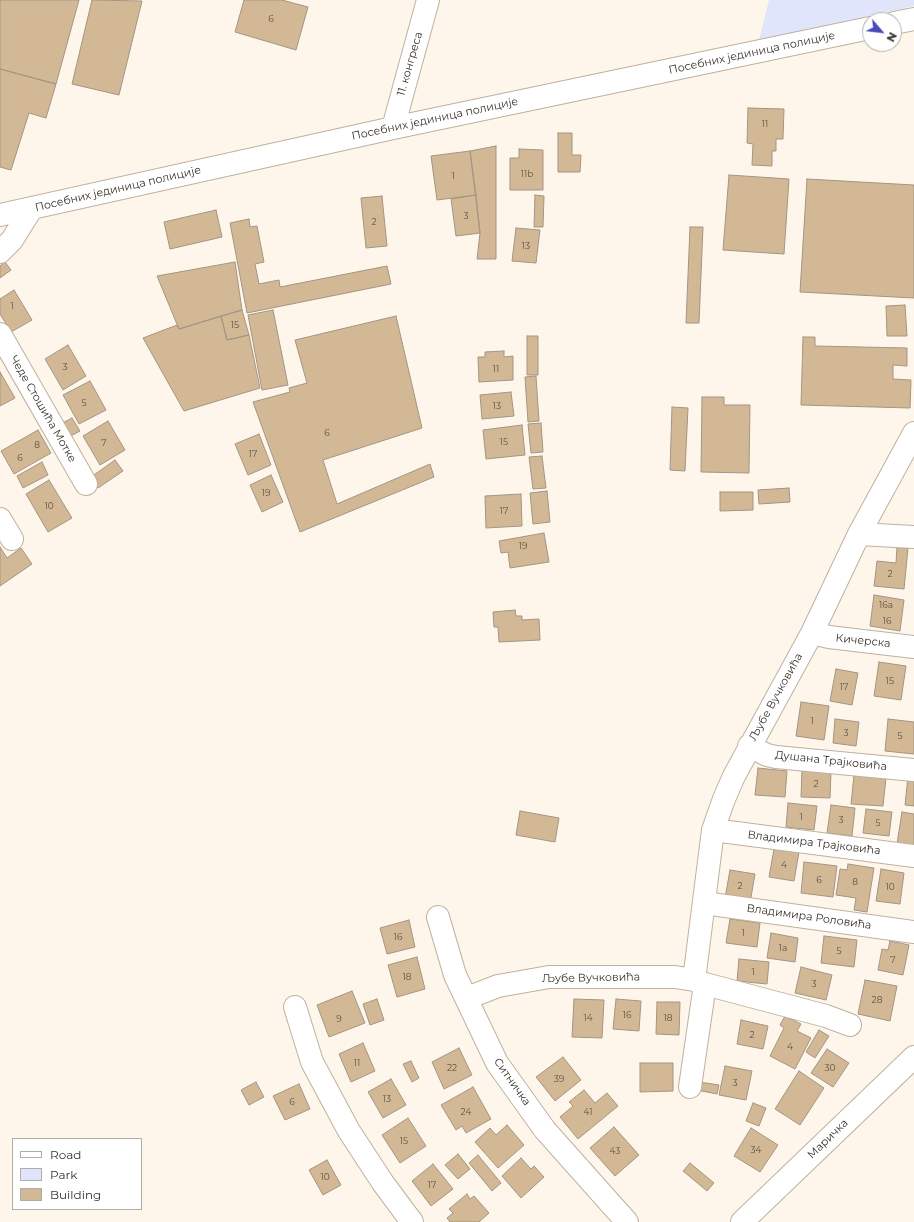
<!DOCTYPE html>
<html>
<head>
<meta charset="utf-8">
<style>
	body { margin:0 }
	#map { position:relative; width:914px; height:1222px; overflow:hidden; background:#fff6eb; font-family:Montserrat,sans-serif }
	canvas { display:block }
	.legend { position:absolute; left:12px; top:1138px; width:130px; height:72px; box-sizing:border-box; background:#fff; border:1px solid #afadaa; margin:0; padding:5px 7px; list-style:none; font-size:12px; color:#36312a }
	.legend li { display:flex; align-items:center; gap:8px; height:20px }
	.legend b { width:20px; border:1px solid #afadaa }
	.north { position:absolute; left:862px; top:12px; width:40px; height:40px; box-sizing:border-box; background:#fff; border:1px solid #afadaa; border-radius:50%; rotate:118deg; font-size:11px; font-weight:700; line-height:16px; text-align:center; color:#36312a }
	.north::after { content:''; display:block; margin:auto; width:14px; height:18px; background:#4a48be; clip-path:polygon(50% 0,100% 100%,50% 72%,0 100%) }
</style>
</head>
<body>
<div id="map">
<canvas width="914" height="1222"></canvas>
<ul class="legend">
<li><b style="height:5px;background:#fff"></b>Road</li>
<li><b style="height:11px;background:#e1e5fc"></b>Park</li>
<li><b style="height:11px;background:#d3b895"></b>Building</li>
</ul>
<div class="north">N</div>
</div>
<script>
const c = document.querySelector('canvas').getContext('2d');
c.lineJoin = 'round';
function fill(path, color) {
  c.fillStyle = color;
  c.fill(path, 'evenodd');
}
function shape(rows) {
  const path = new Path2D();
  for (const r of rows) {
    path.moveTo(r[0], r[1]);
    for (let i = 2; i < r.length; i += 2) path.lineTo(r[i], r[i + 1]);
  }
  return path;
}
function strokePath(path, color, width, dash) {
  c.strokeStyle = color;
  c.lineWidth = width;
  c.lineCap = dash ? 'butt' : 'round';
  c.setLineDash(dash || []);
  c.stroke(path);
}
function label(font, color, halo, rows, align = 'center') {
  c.font = font + ' Montserrat,sans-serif';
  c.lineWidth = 4;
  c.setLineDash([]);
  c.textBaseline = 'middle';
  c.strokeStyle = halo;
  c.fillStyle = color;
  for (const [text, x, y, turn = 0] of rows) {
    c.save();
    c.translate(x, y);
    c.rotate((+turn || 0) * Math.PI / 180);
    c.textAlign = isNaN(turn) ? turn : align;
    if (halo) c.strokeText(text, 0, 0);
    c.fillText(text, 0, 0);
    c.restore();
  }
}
fill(shape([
	[769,0,914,0,914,6,759,40]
]), '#e1e5fc');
const building = shape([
	[0,0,79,0,56,84,0,69,0,0],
	[92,0,142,1,119,95,72,84,92,0],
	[244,0,282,0,308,7,296,50,235,32,244,0],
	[0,69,56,84,46,118,29,113,11,170,0,167,0,69],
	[748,108,784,109,783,139,776,139,776,151,772,151,772,166,752,165,753,144,747,143,748,108],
	[558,133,572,133,572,155,581,155,580,172,558,172,558,133],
	[496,146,496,259,477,259,480,233,470,151,496,146],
	[519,149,543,150,543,190,510,190,510,158,519,158,519,149],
	[470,151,476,195,437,200,431,156,470,151],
	[729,175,789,179,784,254,723,250,729,175],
	[807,179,914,185,914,298,800,292,807,179],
	[476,195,480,233,456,236,451,199,476,195],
	[535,195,544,196,543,227,534,227,535,195],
	[382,196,387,246,366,248,361,198,382,196],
	[216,210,222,237,170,249,164,222,216,210],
	[249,219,250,227,257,226,264,262,255,264,259,284,279,280,280,287,387,266,391,284,247,313,230,223,249,219],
	[690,227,703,227,699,323,686,323,690,227],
	[516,228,540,230,536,263,512,261,516,228],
	[5,262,11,270,0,278,0,266,5,262],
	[235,262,242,310,179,329,157,276,235,262],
	[14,290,32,320,11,332,0,314,0,299,14,290],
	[905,305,907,336,887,336,886,306,905,305],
	[242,310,249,335,227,340,221,316,242,310],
	[273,310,288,385,262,390,248,315,273,310],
	[221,316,227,340,249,335,260,388,184,411,143,338,177,325,179,329,221,316],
	[396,316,422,428,323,460,337,504,430,464,434,477,300,532,253,402,290,392,289,388,307,383,295,340,396,316],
	[527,336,538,336,538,375,527,375,527,336],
	[803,337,815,337,815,346,907,348,907,366,893,365,893,379,911,380,910,408,801,405,803,337],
	[68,345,86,376,63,390,45,359,68,345],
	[504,351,504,357,513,356,513,380,479,382,478,357,485,357,485,352,504,351],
	[0,372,15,398,0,406,0,372],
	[536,376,539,421,528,422,525,377,536,376],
	[90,381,106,410,79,424,63,395,90,381],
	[511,392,514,416,482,419,480,395,511,392],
	[702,397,724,397,724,405,750,405,749,473,701,472,702,397],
	[672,407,688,408,685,471,670,470,672,407],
	[72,418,80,431,67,438,59,425,72,418],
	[108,421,125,450,100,465,83,436,108,421],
	[541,423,543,452,531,453,528,424,541,423],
	[522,425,525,455,486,459,483,430,522,425],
	[38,430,51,453,14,474,1,451,38,430],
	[259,434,271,465,248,475,235,444,259,434],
	[542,456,546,488,533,489,529,457,542,456],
	[115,460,123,471,98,488,91,477,115,460],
	[42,462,48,475,23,488,17,476,42,462],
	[271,475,283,502,262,512,250,485,271,475],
	[49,480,72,518,48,532,26,494,49,480],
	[789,488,790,502,759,504,758,490,789,488],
	[547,491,550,522,533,524,530,493,547,491],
	[720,492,753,492,753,510,720,511,720,492],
	[521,494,522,526,486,528,485,496,521,494],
	[544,533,549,562,510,568,508,552,501,553,499,541,544,533],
	[0,547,7,558,21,548,32,564,0,586,0,547],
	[897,547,908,548,904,589,874,586,877,561,896,563,897,547],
	[874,595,904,600,900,631,870,626,874,595],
	[515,610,516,616,522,616,522,620,539,619,540,640,499,642,498,627,494,627,493,612,515,610],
	[879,662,906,666,901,700,874,696,879,662],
	[836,669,858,673,852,705,830,701,836,669],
	[801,702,829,706,824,740,796,736,801,702],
	[835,719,859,722,856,746,833,743,835,719],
	[888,719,914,722,914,754,885,751,888,719],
	[758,768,787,771,785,797,755,795,758,768],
	[802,771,831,772,830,798,801,797,802,771],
	[854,775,886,778,883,806,851,804,854,775],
	[908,776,914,776,914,806,905,805,908,776],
	[788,803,817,806,814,830,786,827,788,803],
	[831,805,855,808,852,836,827,833,831,805],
	[866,809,892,812,889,836,863,833,866,809],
	[520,811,559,818,555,842,516,835,520,811],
	[902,812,914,814,914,847,897,844,902,812],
	[774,849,799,852,794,881,769,877,774,849],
	[804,862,837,866,833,897,801,893,804,862],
	[848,864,874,868,867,912,854,910,856,898,836,895,840,869,847,870,848,864],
	[881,869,904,873,900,904,876,901,881,869],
	[730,870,755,874,750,903,725,898,730,870],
	[730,919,760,923,757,947,726,943,730,919],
	[409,920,415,947,387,954,380,928,409,920],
	[771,933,798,938,795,962,767,958,771,933],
	[824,936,857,940,854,967,821,963,824,936],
	[890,941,909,945,903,975,878,970,882,949,888,950,890,941],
	[417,957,425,989,397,997,388,965,417,957],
	[739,959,769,962,767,984,737,981,739,959],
	[801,967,832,975,826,1000,795,993,801,967],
	[865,980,897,986,890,1021,858,1014,865,980],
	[352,991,365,1023,329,1037,317,1005,352,991],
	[377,999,384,1020,370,1025,363,1004,377,999],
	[574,999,604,1000,602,1038,572,1037,574,999],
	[616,999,641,1001,639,1031,613,1029,616,999],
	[657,1002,680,1002,679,1035,656,1034,657,1002],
	[785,1016,801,1024,797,1031,811,1038,795,1069,770,1056,784,1028,780,1025,785,1016],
	[741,1020,768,1026,763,1049,737,1044,741,1020],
	[819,1030,829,1036,815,1058,806,1052,819,1030],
	[363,1043,375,1071,351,1082,339,1054,363,1043],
	[459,1048,472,1075,444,1089,432,1062,459,1048],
	[827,1049,849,1063,833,1087,811,1073,827,1049],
	[563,1057,581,1080,555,1101,536,1077,563,1057],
	[411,1061,419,1078,412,1082,403,1064,411,1061],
	[640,1063,673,1063,673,1091,640,1092,640,1063],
	[725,1066,752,1071,746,1100,719,1095,725,1066],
	[799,1071,824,1088,800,1125,775,1109,799,1071],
	[391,1079,406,1105,383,1118,368,1092,391,1079],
	[256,1082,264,1097,249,1105,241,1090,256,1082],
	[699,1082,719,1085,717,1094,697,1090,699,1082],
	[299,1084,310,1109,285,1120,273,1096,299,1084],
	[473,1087,491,1119,466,1133,462,1126,456,1130,441,1105,473,1087],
	[584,1090,595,1103,607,1093,618,1106,578,1139,560,1117,573,1106,569,1102,584,1090],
	[753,1103,766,1108,759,1126,746,1121,753,1103],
	[408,1118,426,1146,400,1163,382,1135,408,1118],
	[507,1125,524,1145,498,1168,475,1142,490,1128,496,1135,507,1125],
	[614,1127,639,1155,615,1176,590,1148,614,1127],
	[751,1128,778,1145,760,1172,734,1156,751,1128],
	[458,1154,470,1169,458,1179,445,1165,458,1154],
	[478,1155,501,1183,492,1191,469,1163,478,1155],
	[521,1158,531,1169,534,1166,544,1177,521,1198,502,1176,521,1158],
	[327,1160,341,1185,323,1195,309,1170,327,1160],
	[690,1163,714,1183,707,1191,683,1171,690,1163],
	[433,1164,453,1189,431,1206,412,1181,433,1164],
	[467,1194,470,1199,474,1196,489,1213,479,1222,450,1222,447,1218,453,1213,449,1209,467,1194]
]);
fill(building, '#d3b895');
strokePath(building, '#a29584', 1);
const minor = shape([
	[894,23,914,19],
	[393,128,428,0],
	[0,215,393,128,870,28],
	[0,252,12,240,32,208],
	[0,334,86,484],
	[0,519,12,539],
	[859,534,914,537],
	[812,633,829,637,914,647],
	[749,746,767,755,776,757,914,770],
	[713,830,914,856],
	[704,903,914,932],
	[438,917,455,975,497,1063,545,1130,627,1222],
	[705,984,826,1016,850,1025],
	[467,998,498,986,549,977,675,977,694,980],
	[295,1007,312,1062,349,1131,383,1183,412,1222],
	[690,1087,705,984,694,980,713,830,724,799,734,776,812,633,859,534,914,433],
	[742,1222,914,1057]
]);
strokePath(minor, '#beb19f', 24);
strokePath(minor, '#fff', 22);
label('9px', '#5d5345', null, [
	["6",271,19],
	["11",765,124],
	["11b",527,174],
	["1",453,176],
	["3",466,216],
	["2",374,222],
	["13",526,246],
	["1",12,306],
	["15",235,325],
	["3",65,367],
	["11",496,369],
	["5",84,403],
	["13",497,406],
	["6",327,433],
	["15",504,442],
	["7",104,443],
	["8",37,445],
	["17",253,454],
	["6",20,458],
	["19",266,493],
	["10",49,506],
	["17",504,511],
	["19",523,546],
	["2",890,574],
	["16a",886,605],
	["16",887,621],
	["15",890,681],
	["17",844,687],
	["1",812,721],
	["3",846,733],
	["5",900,736],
	["2",816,784],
	["1",801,817],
	["3",841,820],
	["5",878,823],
	["4",784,865],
	["6",819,880],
	["8",855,882],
	["2",740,886],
	["10",890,887],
	["1",743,933],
	["16",398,937],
	["1a",783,948],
	["5",839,951],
	["7",893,960],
	["1",753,972],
	["18",407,977],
	["3",814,984],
	["28",877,1000],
	["16",627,1015],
	["14",588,1018],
	["18",668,1018],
	["9",339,1019],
	["2",752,1035],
	["4",790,1047],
	["11",357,1063],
	["22",452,1068],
	["30",830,1068],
	["39",559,1079],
	["3",735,1083],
	["13",387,1099],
	["6",292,1102],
	["24",466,1112],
	["41",588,1112],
	["15",404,1141],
	["34",756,1150],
	["43",615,1151],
	["10",325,1177],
	["17",432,1185]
]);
label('11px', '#36312a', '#fff', [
	["Посебних јединица полиције",752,53,-12],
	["11. конгреса",410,64,-74],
	["Посебних јединица полиције",435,119,-12],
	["Посебних јединица полиције",118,189,-13],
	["Чеде Стошића Мотке",43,409,60],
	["Кичерска",863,641,6],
	["Љубе Вучковића",776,697,-61],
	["Душана Трајковића",831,761,6],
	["Владимира Трајковића",814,843,7],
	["Владимира Роловића",809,917,8],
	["Љубе Вучковића",591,978,-1],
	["Ситничка",512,1082,55],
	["Маричка",828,1139,-44]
]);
</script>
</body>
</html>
